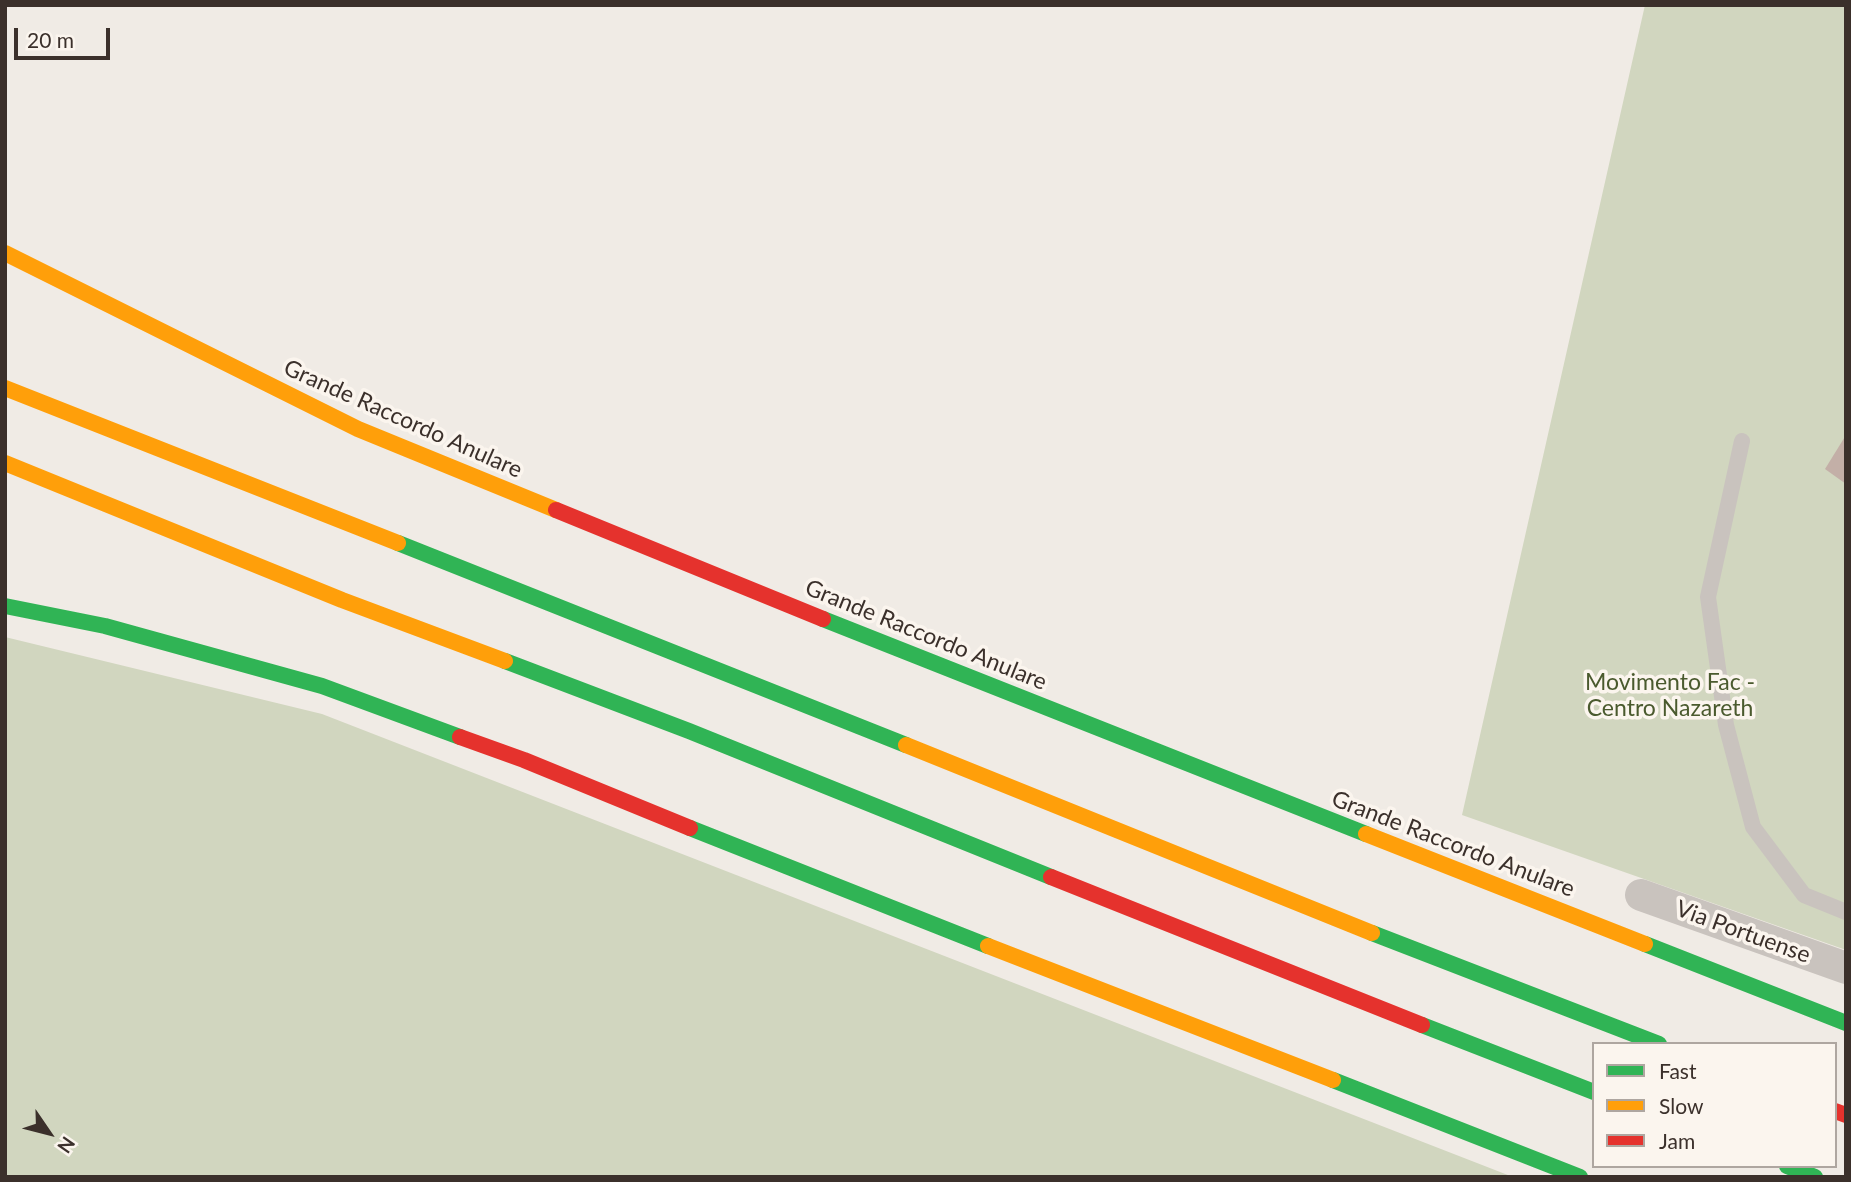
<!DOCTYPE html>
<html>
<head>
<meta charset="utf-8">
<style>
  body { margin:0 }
  #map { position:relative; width:1851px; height:1182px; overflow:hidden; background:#f0ebe5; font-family:Lato,sans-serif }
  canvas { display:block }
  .frame { position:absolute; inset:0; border:7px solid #3b302b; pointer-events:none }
  .legend { position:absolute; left:1592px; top:1042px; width:245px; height:126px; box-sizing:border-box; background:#fbf5ee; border:2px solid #aea6a0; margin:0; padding:9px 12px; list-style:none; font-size:21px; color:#3b302b }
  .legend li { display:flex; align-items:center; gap:14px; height:35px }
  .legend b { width:35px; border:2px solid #aea6a0 }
  .north { position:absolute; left:14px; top:1098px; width:70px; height:70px; -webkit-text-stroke:5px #fbf5ee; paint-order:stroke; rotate:125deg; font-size:19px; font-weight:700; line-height:28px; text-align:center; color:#3b302b }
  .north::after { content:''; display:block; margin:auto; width:24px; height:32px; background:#3b302b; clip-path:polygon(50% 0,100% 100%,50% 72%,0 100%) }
  .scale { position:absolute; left:14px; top:28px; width:96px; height:32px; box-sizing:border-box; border:4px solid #3b302b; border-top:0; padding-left:9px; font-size:21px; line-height:24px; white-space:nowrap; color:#3b302b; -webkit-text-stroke:5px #fbf5ee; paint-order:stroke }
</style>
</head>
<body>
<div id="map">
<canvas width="1851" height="1182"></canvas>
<div class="frame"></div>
<ul class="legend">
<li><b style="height:9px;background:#30b455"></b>Fast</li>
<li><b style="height:9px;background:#ff9f0a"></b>Slow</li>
<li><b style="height:9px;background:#e5322d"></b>Jam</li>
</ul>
<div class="north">N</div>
<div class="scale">20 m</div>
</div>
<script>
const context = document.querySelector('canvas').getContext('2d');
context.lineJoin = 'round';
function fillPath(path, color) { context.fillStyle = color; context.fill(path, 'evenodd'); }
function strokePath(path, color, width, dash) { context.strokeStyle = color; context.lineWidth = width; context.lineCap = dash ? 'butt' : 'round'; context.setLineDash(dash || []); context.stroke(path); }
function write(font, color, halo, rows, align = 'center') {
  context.font = font + ' Lato,sans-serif'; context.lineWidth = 7; context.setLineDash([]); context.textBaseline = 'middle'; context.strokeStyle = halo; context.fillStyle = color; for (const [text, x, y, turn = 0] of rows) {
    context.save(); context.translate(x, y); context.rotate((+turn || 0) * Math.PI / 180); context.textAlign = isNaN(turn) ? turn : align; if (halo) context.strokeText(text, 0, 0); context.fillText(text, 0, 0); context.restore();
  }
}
fillPath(new Path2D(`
  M1645 5H1846V950L1462 815Z
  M5 637 322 714 1513 1177H5Z`), '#d1d6bf');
fillPath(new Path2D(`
  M1846 435V484L1825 469Z`), '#c3afa7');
strokePath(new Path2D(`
  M1742 441 1708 597 1726 725 1753 827 1804 895 1846 912`), '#c9c3be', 16);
strokePath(new Path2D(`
  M1641 895 1846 968`), '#c9c3be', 32);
strokePath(new Path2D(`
  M398 543 906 745
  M5 606 105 626 322 686 460 737
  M823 619 1366 834
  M505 661 689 731 1051 877
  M690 828 988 946
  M1372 933 1659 1044
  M1645 944 1846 1023
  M1422 1025 1594 1092
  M1333 1080 1580 1177
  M1787 1166 1815 1177`), '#30b455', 16);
strokePath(new Path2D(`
  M5 253 358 429 556 510
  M5 388 398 543
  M5 463 342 600 505 661
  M906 745 1372 933
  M1366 834 1645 944
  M988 946 1333 1080`), '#ff9f0a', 16);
strokePath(new Path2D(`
  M556 510 823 619
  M460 737 524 760 690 828
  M1051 877 1422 1025
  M1835 1111 1846 1115`), '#e5322d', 16);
write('23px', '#3b302b', '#fbf5ee', [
  ["Grande Raccordo Anulare",403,419,24],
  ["Grande Raccordo Anulare",926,635,22],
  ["Grande Raccordo Anulare",1453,844,21],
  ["Via Portuense",1743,932,20]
]);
write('23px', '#4a5a2e', '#fbf5ee', [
  ["Movimento Fac -",1670,683],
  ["Centro Nazareth",1670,709]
]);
</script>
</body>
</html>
